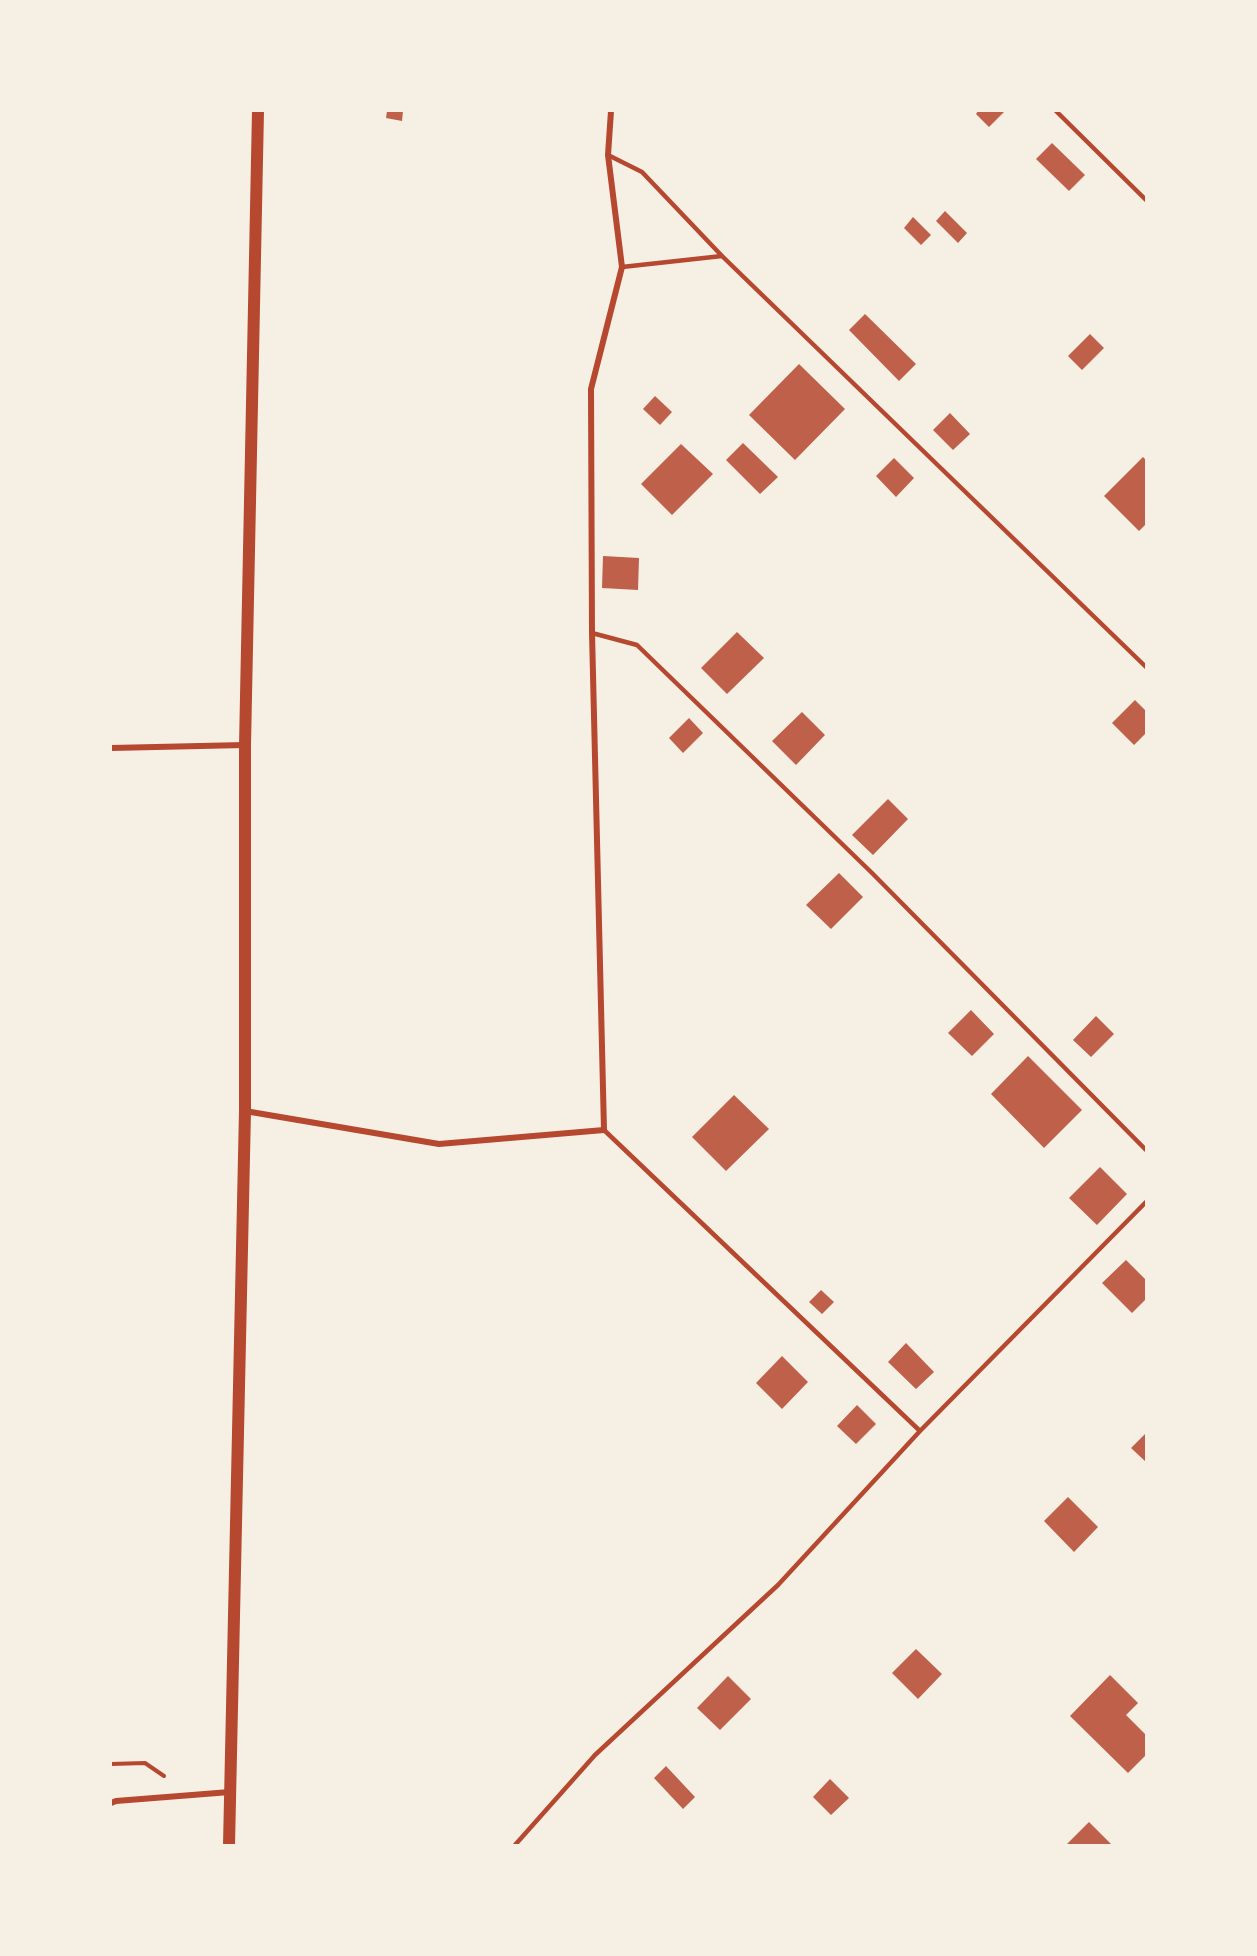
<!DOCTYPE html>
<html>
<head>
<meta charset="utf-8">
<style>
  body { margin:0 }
  #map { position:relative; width:1257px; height:1956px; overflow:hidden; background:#f6efe4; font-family:"Noto Serif",serif }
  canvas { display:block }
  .frame { position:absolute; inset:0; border:112px solid #f6efe4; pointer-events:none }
</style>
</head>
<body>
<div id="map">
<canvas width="1257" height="1956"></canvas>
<div class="frame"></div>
</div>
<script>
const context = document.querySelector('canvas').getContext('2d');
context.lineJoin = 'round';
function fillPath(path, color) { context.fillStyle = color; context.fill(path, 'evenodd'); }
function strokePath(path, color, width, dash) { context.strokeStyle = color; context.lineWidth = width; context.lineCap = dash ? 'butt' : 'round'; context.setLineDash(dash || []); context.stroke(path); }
fillPath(new Path2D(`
  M387 111H403L402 121 386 118Z
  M978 111H1005L989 127 976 114Z
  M1052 143 1085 175 1069 191 1036 159Z
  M945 211 967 233 958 243 936 221Z
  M913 217 931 235 921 245 904 228Z
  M865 314 916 364 899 381 849 330Z
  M1090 334 1104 348 1082 370 1068 356Z
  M799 364 845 409 795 460 749 415Z
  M655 396 672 412 660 425 643 409Z
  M950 413 970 434 953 450 933 430Z
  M743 443 778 477 760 494 726 460Z
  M681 444 713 474 672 515 641 484Z
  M1143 457 1146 460V524L1139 531 1104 496Z
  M894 458 914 478 896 497 876 476Z
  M603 556 639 558 638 590 602 588Z
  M737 632 764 658 727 694 701 668Z
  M1135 700 1146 711V733L1134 745 1112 723Z
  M802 712 825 735 796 765 772 741Z
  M689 718 703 733 683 753 669 738Z
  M888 799 908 819 873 855 852 835Z
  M839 873 863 897 831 929 806 905Z
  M971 1010 994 1034 972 1056 948 1033Z
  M1096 1016 1114 1034 1091 1057 1073 1040Z
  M1028 1056 1082 1110 1044 1148 991 1094Z
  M734 1095 769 1129 726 1171 692 1137Z
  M1100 1167 1127 1194 1097 1225 1069 1198Z
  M1126 1260 1146 1280V1299L1132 1313 1102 1283Z
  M821 1290 834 1302 822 1314 809 1302Z
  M906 1343 934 1372 916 1389 888 1362Z
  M782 1356 808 1382 782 1409 756 1383Z
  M857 1405 876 1424 856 1444 837 1426Z
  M1146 1433V1462L1131 1448Z
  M1068 1497 1098 1527 1074 1552 1044 1521Z
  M916 1649 942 1674 918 1699 892 1673Z
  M1110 1675 1138 1703 1126 1715 1146 1735V1755L1128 1773 1070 1716Z
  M728 1676 751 1699 720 1730 697 1708Z
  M666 1766 695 1797 683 1809 654 1778Z
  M830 1779 849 1798 831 1815 813 1797Z
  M1089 1822 1112 1845H1066Z`), '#bf614a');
strokePath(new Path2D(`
  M111 1764 145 1763 164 1776`), '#b5482f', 4);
strokePath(new Path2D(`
  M1056 111 1146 200
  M608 155 642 172 722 256 1146 667
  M622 267 722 256
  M592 633 637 645 872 873 1146 1150
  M604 1130 920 1431
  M515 1845 595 1755 778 1585 920 1431 1146 1202`), '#b5482f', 4.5);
strokePath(new Path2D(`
  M111 748 245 745
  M245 1111 439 1144 604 1130 592 633 591 389 622 267 608 155 611 111
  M111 1803 116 1801 230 1792`), '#b5482f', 6);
strokePath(new Path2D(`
  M229 1845 245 1111V745L258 111`), '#b5482f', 12);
</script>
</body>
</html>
